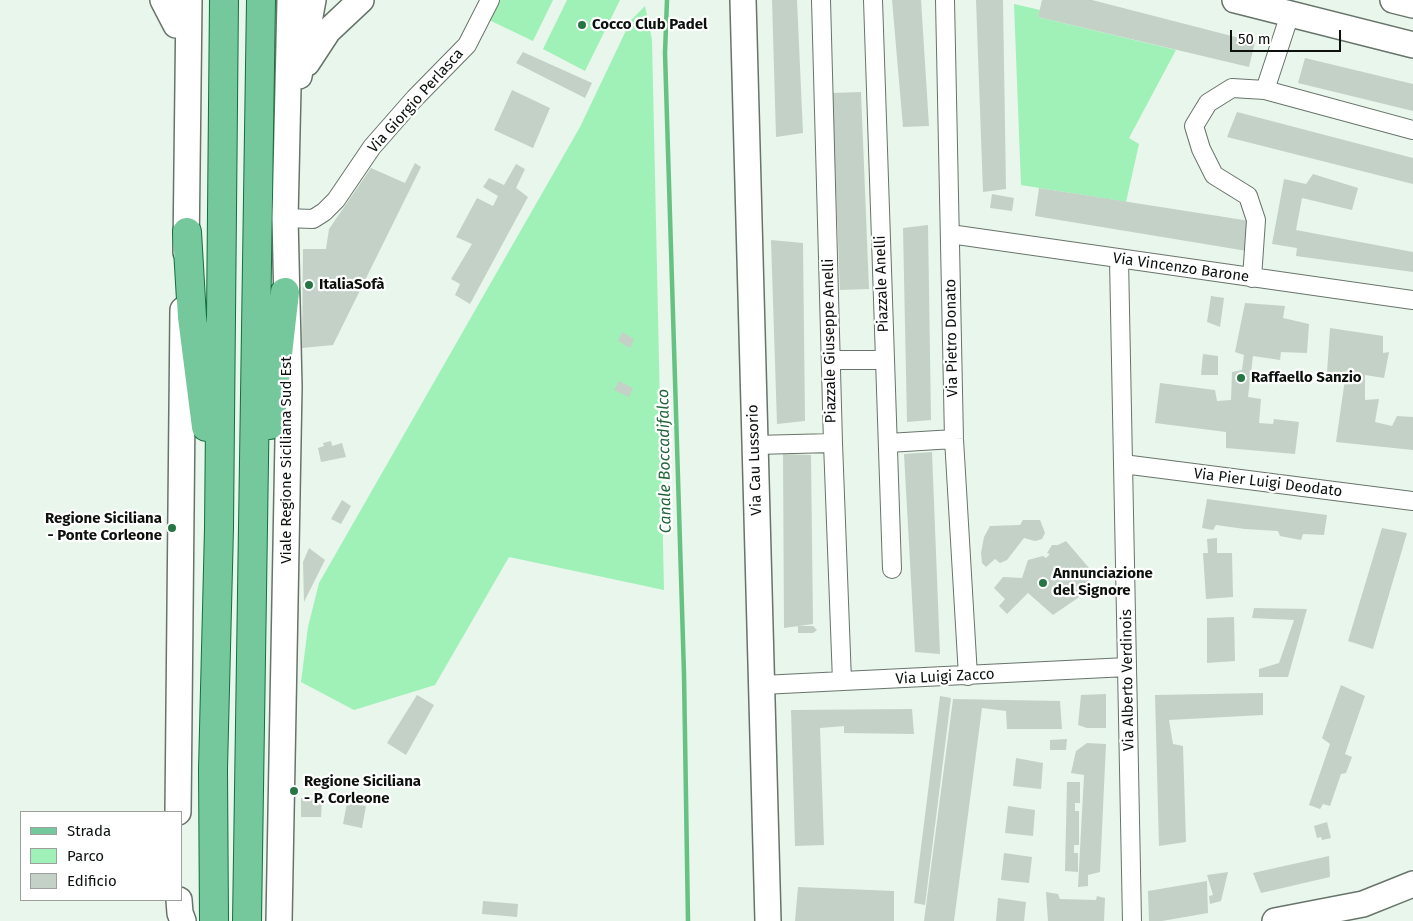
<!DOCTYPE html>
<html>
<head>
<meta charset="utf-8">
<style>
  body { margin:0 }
  #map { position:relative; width:1413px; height:921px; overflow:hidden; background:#e8f6eb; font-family:"Fira Sans",sans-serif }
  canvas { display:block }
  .legend { position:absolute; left:20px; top:811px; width:162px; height:90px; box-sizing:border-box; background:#fff; border:1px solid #9ea09f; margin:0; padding:6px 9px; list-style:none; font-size:15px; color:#0c110e }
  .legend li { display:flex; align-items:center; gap:10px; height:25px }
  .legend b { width:25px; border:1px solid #9ea09f }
  .scale { position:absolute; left:1230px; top:30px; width:111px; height:22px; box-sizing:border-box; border:2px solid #0c110e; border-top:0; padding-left:6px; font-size:15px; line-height:18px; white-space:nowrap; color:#0c110e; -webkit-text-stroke:4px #fff; paint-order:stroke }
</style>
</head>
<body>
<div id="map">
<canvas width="1413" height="921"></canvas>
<ul class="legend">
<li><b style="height:6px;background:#74c89b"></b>Strada</li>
<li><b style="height:14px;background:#9ff1b7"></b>Parco</li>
<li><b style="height:14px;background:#c4d1c7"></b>Edificio</li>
</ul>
<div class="scale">50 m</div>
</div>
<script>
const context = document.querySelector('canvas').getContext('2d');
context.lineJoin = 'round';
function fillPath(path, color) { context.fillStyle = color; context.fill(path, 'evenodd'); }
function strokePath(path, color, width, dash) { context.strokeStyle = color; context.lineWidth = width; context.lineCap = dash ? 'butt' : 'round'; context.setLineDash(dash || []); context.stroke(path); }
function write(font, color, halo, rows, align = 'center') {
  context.font = font + ' "Fira Sans",sans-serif'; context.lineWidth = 4.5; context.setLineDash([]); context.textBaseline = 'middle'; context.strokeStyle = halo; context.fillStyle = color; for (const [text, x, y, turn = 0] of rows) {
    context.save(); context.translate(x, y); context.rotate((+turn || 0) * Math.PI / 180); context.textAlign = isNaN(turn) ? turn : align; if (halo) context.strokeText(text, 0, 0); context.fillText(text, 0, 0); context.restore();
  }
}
fillPath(new Path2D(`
  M499 0H553L533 41 489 20Z
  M567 0H620L585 71 543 49Z
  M1014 4 1040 10 1038 17 1176 50 1129 138 1139 144 1126 202 1021 185Z
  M645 6 652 40 664 590 509 557 435 685 354 710 301 682 308 627 319 583 580 127 631 20Z`), '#9ff1b7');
strokePath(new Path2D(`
  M667 0 665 53 684 674 688 921`), '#65c283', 4.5);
fillPath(new Path2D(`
  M772 0H797L803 133 776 137Z
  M892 0H921L929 126 903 127Z
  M976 0H1003L1006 189 983 192Z
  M1042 0H1092L1255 42 1249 67 1038 17Z
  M523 52 592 83 585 98 516 63Z
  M1305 58 1413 84V111L1298 83Z
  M512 90 550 108 533 148 494 130Z
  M861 92 869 289 840 290 832 93Z
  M1237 112 1413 158V184L1227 137Z
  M415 163 421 167 333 345 302 348 303 249H326L329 229 371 168 405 183Z
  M516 164 525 169 516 188 528 197 470 304 455 295 460 284 451 279 472 244 456 237 477 198 493 206 498 196 483 187 489 178 504 185Z
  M1313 174 1358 188 1352 210 1302 198 1296 230 1413 252V272L1296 256 1297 248 1272 244 1284 179 1306 184Z
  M1039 188 1250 221 1247 251 1035 216Z
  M992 194 1014 198 1012 211 990 208Z
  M928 225 931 420 907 422 903 228Z
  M771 240 803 243 805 421 777 424Z
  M1211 296 1224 298 1220 327 1207 322Z
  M1245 303 1285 306 1283 318 1309 324 1307 353 1281 352 1280 360 1253 356 1248 397 1261 399 1259 423 1273 424 1274 419 1299 422 1295 454 1226 448V432L1155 423 1160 383 1215 390 1217 401 1231 400 1232 372 1242 370 1244 355 1235 352Z
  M1330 328 1383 336V353L1389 352 1384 378 1365 375V400L1379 399 1375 422 1392 426 1397 416 1413 417V450L1336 442 1345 379 1327 373Z
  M622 332 634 339 630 348 618 341Z
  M1203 354 1218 356V375H1201Z
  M619 381 633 388 629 397 614 390Z
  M331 441 332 446 342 443 346 457 321 462 318 448 324 446 323 443Z
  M932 452 940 654 915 652 904 454Z
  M783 454 811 455 813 624 784 628Z
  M1207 499 1327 515 1324 535 1303 534 1301 540 1280 536 1278 531 1245 529 1216 525 1213 530 1202 528Z
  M342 500 351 506 341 524 331 519Z
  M1023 520H1040L1045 533 1042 539 1035 541 1024 538 1007 560 1000 563 995 559 986 567 982 563 981 553 984 537 990 526 1020 525Z
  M1382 528 1407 533 1373 649 1348 641Z
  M1217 538V553H1232L1233 597 1206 599 1203 553H1208L1207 539Z
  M1066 541 1090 569 1088 591 1053 615 1028 593 1007 614 999 606 1005 599 994 588 1003 577 1022 578 1028 560 1043 556 1046 558 1050 554 1047 553 1052 545H1058Z
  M309 548 325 560 304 602 303 562Z
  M1254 608 1307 609 1288 677H1259V669L1279 663 1294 620 1252 618Z
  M1234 617 1235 661 1207 663V618Z
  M798 626H813L817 630 813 633H798Z
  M1341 685 1365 696 1345 754 1352 757 1346 773 1341 774 1330 806 1323 804 1320 809 1309 805 1330 744 1322 738Z
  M1263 693V715L1169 720 1173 744 1183 746 1186 842 1159 846 1155 695Z
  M1106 694V728H1087L1078 725 1081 695Z
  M417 695 434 705 406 755 387 743Z
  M940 696 951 698 925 905 914 903Z
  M953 699 1060 701 1062 729H1007L1006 711 982 708 954 921H924Z
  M912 709 914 734 844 733V726L820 728 824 845 795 846 791 710Z
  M1067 739 1066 750H1050V740Z
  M1087 743 1106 744 1100 872 1088 875V886L1078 887 1084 775 1071 773 1076 751Z
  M1016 758 1043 763 1041 789 1013 786Z
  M1067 782H1080V803H1075V811H1079V845H1074V853H1078V872L1065 871Z
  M301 798H322L321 817H301Z
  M347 803 366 806 362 828 343 824Z
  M1008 806 1035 810 1033 836 1005 833Z
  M1327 822 1331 838 1322 840 1321 837 1317 838 1314 826Z
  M1004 853 1032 857 1029 883 1001 880Z
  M1329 856 1330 877 1261 893 1253 873Z
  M1228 872 1221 901 1210 904 1209 896 1213 895 1207 875Z
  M1207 881 1208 913 1162 921H1149L1148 891Z
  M798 887 894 891V921H795Z
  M1046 892 1058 894 1060 899 1096 900 1097 896 1105 898 1104 921H1048Z
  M998 898 1026 902 1024 921H996Z
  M483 901 518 904 517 917 482 914Z`), '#c4d1c7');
const street = new Path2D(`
  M821 0 833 443 842 681
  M873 0 892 569
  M945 0 954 439 968 676
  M1265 90 1413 130
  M285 218 313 219 324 212 336 200 372 147 415 98 467 45 490 0
  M950 234 1413 300
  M1119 259 1132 921
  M1252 278 1256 220 1248 196 1214 175 1201 149 1194 126 1208 103 1232 88 1265 90 1290 14
  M831 360H884
  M888 443 954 439
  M755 445 833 443
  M1123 464 1413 501
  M762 685 1127 667`);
const secondary = new Path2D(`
  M163 0 176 25
  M743 0 768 921
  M1235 0 1413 45
  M1393 0 1413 5
  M307 63 328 31 361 0
  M299 76 313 0
  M186 252 189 0
  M178 812 183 310
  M179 900 180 913 183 921
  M279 921 289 387 285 218 290 0
  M1275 921 1363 904 1413 884`);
const primary = new Path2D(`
  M187 232 192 317 206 427
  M270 425 285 292
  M214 921 213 769 219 528 224 0
  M247 921 261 0`);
strokePath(street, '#68746b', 20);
strokePath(secondary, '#68746b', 28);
strokePath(primary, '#13703e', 30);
strokePath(street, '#fff', 18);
strokePath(secondary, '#fff', 25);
strokePath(primary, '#74c89b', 28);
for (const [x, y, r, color] of [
  [582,25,5,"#277545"],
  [309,285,5,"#277545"],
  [1241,378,5,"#277545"],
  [172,528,5,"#277545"],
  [1043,583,5,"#277545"],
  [294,791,5,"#277545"]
]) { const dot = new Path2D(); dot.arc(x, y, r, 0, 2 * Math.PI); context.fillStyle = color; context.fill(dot); strokePath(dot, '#fff', 2); }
write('bold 15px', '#0c110e', '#fff', [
  ["Cocco Club Padel",592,25],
  ["ItaliaSofà",319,285],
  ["Raffaello Sanzio",1251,378],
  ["Regione Siciliana",162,519,"right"],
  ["- Ponte Corleone",162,536,"right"],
  ["Annunciazione",1053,574],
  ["del Signore",1053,591],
  ["Regione Siciliana",304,782],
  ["- P. Corleone",304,799]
], 'left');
write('15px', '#0c110e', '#fff', [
  ["Via Giorgio Perlasca",416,101,-48],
  ["Via Vincenzo Barone",1181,268,8],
  ["Piazzale Anelli",882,284,-92],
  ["Via Pietro Donato",952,338,-91],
  ["Piazzale Giuseppe Anelli",830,341,-91],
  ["Viale Regione Siciliana Sud Est",287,460,-90],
  ["Via Cau Lussorio",755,460,-92],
  ["Via Pier Luigi Deodato",1268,483,7],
  ["Via Luigi Zacco",945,677,-3],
  ["Via Alberto Verdinois",1128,680,-91]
]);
write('italic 16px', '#23653b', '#fff', [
  ["Canale Boccadifalco",665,461,-91]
]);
</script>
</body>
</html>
